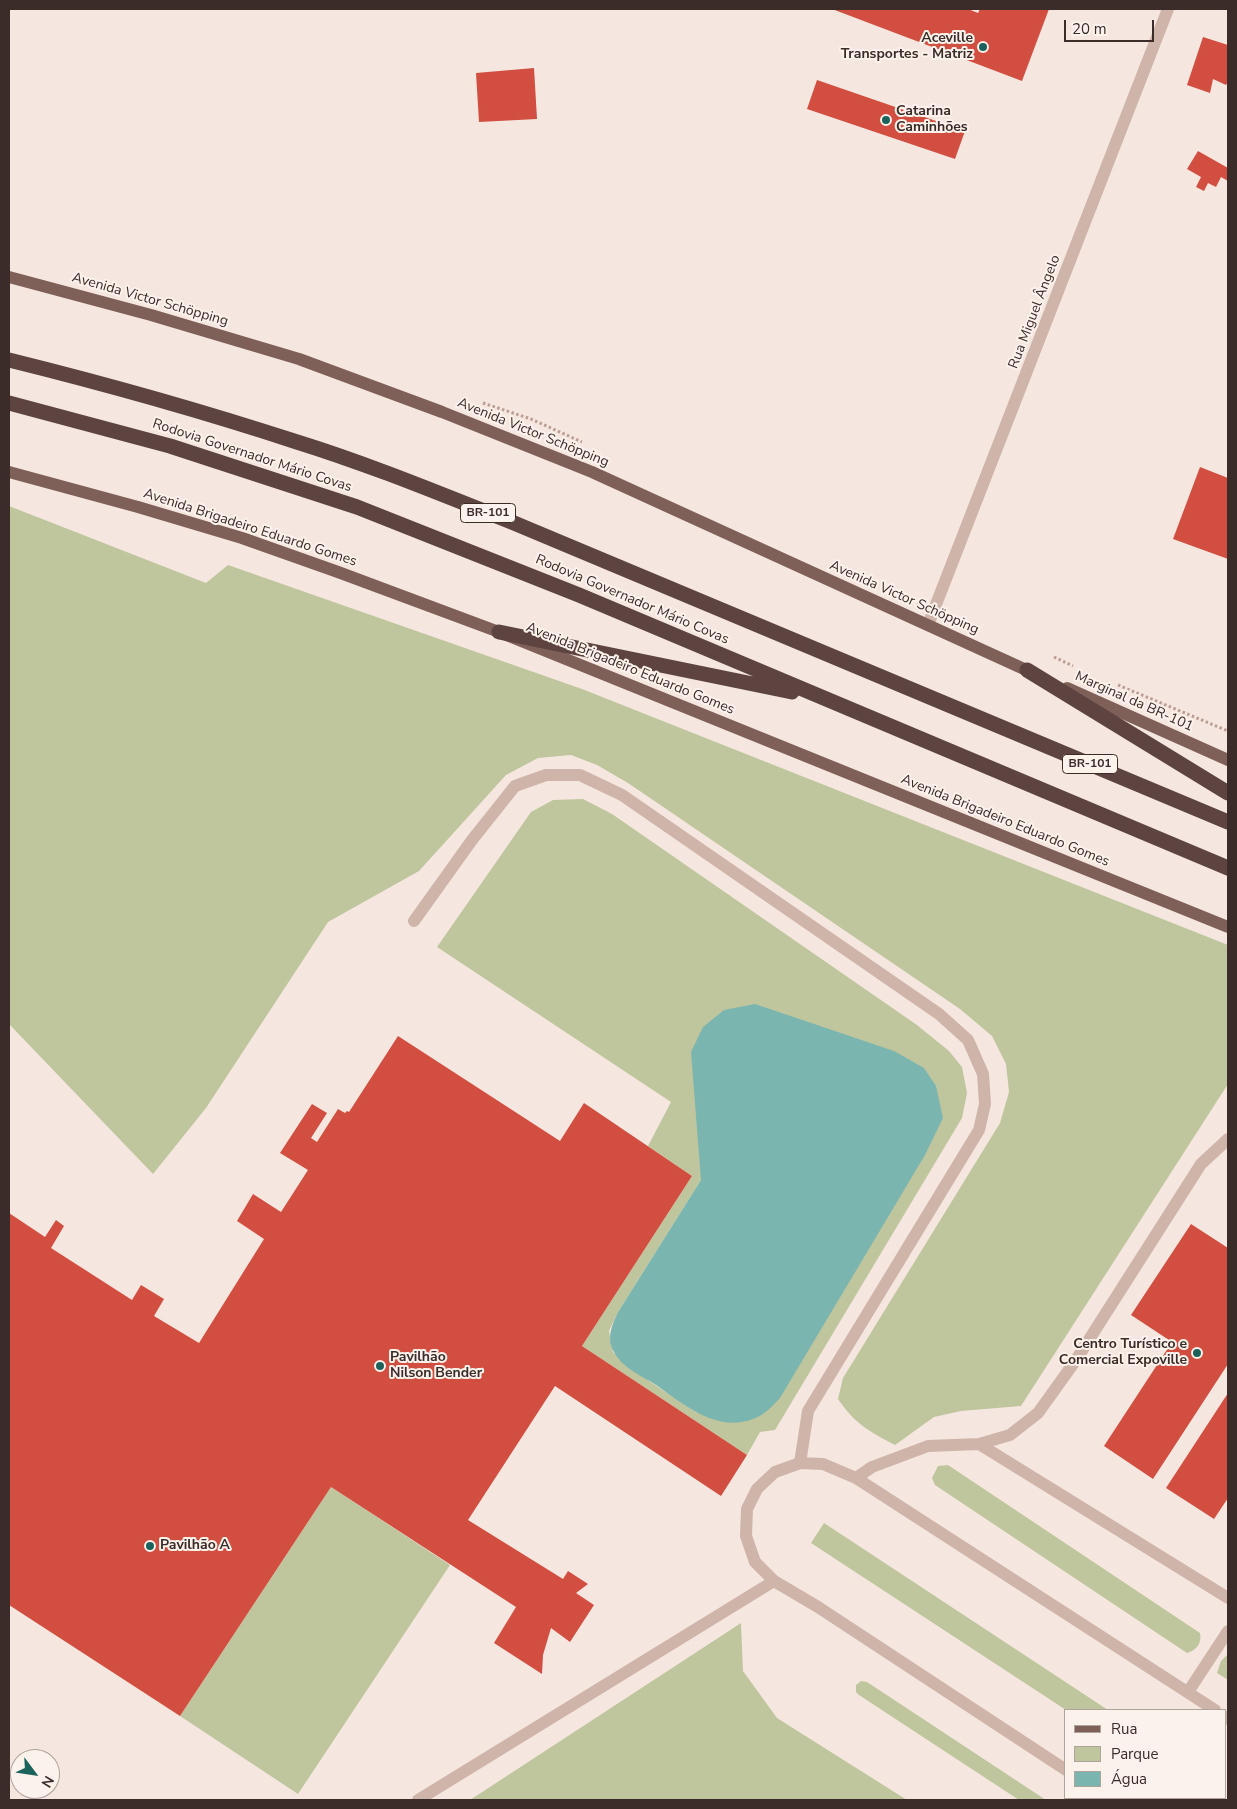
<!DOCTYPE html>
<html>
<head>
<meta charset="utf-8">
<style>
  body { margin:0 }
  #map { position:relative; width:1237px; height:1809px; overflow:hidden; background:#f5e7df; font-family:"Nunito Sans",sans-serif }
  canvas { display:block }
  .frame { position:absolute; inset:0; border:10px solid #3c2c29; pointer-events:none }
  .legend { position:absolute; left:1064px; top:1709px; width:162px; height:90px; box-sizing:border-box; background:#fcf2ec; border:1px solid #afa39e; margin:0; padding:6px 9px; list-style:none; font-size:15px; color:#3c2c29 }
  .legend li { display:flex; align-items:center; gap:10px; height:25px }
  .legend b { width:25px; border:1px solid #afa39e }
  .north { position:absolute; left:10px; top:1749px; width:50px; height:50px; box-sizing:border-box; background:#fcf2ec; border:1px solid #afa39e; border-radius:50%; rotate:121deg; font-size:14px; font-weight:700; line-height:20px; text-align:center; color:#3c2c29 }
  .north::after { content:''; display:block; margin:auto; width:18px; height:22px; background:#1a625b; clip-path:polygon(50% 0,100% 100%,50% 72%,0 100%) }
  .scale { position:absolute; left:1064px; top:20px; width:90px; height:22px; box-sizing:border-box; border:2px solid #3c2c29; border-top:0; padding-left:6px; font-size:15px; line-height:18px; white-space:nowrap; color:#3c2c29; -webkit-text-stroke:4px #fcf2ec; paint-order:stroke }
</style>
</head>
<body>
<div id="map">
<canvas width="1237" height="1809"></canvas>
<div class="frame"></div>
<ul class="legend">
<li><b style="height:6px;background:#7f6059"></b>Rua</li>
<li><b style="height:14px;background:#bfc69d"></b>Parque</li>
<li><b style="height:14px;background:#7bb5af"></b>Água</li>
</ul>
<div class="north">N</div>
<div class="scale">20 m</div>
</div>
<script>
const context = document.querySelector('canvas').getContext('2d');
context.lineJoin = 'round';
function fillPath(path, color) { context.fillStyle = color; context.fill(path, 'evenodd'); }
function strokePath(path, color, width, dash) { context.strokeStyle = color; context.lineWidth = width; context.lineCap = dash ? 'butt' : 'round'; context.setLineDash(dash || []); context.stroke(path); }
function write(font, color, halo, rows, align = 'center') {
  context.font = font + ' "Nunito Sans",sans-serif'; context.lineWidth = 4; context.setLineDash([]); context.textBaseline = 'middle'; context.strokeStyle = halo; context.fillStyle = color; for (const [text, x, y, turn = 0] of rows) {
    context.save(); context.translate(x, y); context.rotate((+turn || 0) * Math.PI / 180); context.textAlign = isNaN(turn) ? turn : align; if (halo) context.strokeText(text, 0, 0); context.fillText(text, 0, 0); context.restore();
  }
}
fillPath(new Path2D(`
  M9 506 206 583 228 565 582 689 1228 945V1084L1021 1406 961 1411 934 1417 895 1445C870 1432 854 1423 838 1399L843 1378 1000 1123 1009 1092 1006 1064 992 1036 960 1009 628 783 597 765 571 755 538 758 506 775 419 871 328 922 206 1108 153 1174 9 1024Z
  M583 799 612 814 917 1025 949 1051 962 1067 967 1093 962 1118 775 1430 760 1432 747 1455 582 1346 692 1176 648 1146 671 1102 437 947 531 812 553 800ZM701 1180 697 1413 625 1365 613 1352 609 1331 618 1312Z
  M948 1465 1200 1633C1202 1643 1197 1650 1187 1653L935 1485 932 1478 938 1466Z
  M331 1487 450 1565 298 1794 180 1716Z
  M824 1523 1108 1710H1066L811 1543Z
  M741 1623 743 1671 777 1718 907 1800H470Z
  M1228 1654V1680L1217 1673 1221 1661Z
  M861 1681 867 1682 1046 1800H1019L859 1695 856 1692V1685Z`), '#bfc69d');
fillPath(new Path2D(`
  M755 1004 894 1051 924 1068 936 1086 943 1118 925 1155 780 1398C775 1403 769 1410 763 1414 723 1438 687 1407 656 1385 642 1376 621 1367 614 1352 606 1338 612 1325 618 1312L701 1180 691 1052 703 1027 724 1010Z`), '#7bb5af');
fillPath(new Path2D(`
  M832 9H968L978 13 980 9H1049L1022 81Z
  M1203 37 1228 45V82L1226 85 1213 79 1210 93 1187 85Z
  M534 68 537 119 479 122 476 73Z
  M817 80 965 131 955 159 807 109Z
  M1198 151 1228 168V181L1221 177 1216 187 1208 183 1204 191 1196 187 1201 177 1187 169Z
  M1200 467 1228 478V559L1173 539Z
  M398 1036 560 1141 584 1103 692 1176 582 1346 747 1455 721 1496 555 1386 468 1520 563 1579 568 1571 588 1584 576 1593 594 1605 570 1642 551 1628 543 1655 542 1674 494 1643 516 1607 331 1487 180 1716 9 1605V1213L45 1237 56 1220 64 1226 51 1248 132 1300 141 1285 164 1299 154 1316 199 1343 264 1239 237 1221 253 1194 281 1212 308 1170 280 1153 312 1104 327 1113 311 1138 317 1142 338 1109 345 1113 347 1111 349 1112Z
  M1191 1224 1228 1248V1364L1153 1479 1104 1446 1172 1342 1131 1315Z
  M1228 1393V1498L1214 1519 1166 1488Z`), '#d14e41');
strokePath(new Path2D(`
  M483 403 531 419 582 442
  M1054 657 1073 666
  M1118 685 1228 731`), '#bb9e93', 3, [2.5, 2.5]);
strokePath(new Path2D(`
  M414 921 472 840 515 786 546 775H580L622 795 939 1014 968 1040 983 1074 985 1104 979 1130 808 1411 800 1463
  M979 1444 1010 1435 1038 1413 1076 1360 1201 1164 1228 1139
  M856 1478 872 1467 928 1446 979 1444 1228 1598
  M1188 1692 1228 1631
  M1226 1717 1228 1719
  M1066 1770 818 1607 774 1581 755 1562 746 1536 747 1509 757 1489 775 1472 800 1463 823 1464 856 1478 1215 1710
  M1108 1798 1112 1800
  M418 1800 774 1581`), '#cfb5a9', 12);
strokePath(new Path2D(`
  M928 625 1168 9`), '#cfb5a9', 12);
strokePath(new Path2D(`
  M9 277 151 315 299 359 442 412 592 472 1035 674
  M9 472 138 507 242 538 338 572 499 632 1228 927
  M1067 688 1228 760`), '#7f6059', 12);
strokePath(new Path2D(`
  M9 360C106 384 202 411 297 442 371 465 443 495 514 523L1228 822
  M9 403 170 446 357 507 579 595 1228 868
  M499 632 792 692
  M1027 670 1228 793`), '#5d4440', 15);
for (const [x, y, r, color] of [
  [983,47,5,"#1a625b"],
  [886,120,5,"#1a625b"],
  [1197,1353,5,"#1a625b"],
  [380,1366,5,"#1a625b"],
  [150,1546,5,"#1a625b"]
]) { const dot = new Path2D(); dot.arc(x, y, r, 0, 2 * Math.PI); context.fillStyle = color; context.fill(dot); strokePath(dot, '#fcf2ec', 2); }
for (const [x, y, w] of [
  [488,513,55],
  [1090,764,55]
]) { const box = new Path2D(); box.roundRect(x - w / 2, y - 9.5, w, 19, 4); context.fillStyle = '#fcf2ec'; context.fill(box); strokePath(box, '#3c2c29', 1); }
write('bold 12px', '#3c2c29', null, [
  ["BR-101",488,513],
  ["BR-101",1090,764]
]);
write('bold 14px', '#3c2c29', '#fcf2ec', [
  ["Aceville",973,39,"right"],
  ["Transportes - Matriz",973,55,"right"],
  ["Catarina",896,112],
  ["Caminhões",896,128],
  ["Centro Turístico e",1187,1345,"right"],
  ["Comercial Expoville",1187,1361,"right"],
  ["Pavilhão",390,1358],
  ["Nilson Bender",390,1374],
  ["Pavilhão A",160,1546]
], 'left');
write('14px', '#3c2c29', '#fcf2ec', [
  ["Avenida Victor Schöpping",150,300,16],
  ["Rua Miguel Ângelo",1035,312,-69],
  ["Avenida Victor Schöpping",533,433,22],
  ["Rodovia Governador Mário Covas",252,456,18],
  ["Avenida Brigadeiro Eduardo Gomes",250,528,18],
  ["Avenida Victor Schöpping",904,598,24],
  ["Rodovia Governador Mário Covas",632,600,23],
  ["Avenida Brigadeiro Eduardo Gomes",630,669,22],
  ["Marginal da BR-101",1134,702,24],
  ["Avenida Brigadeiro Eduardo Gomes",1005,821,22]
]);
</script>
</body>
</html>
